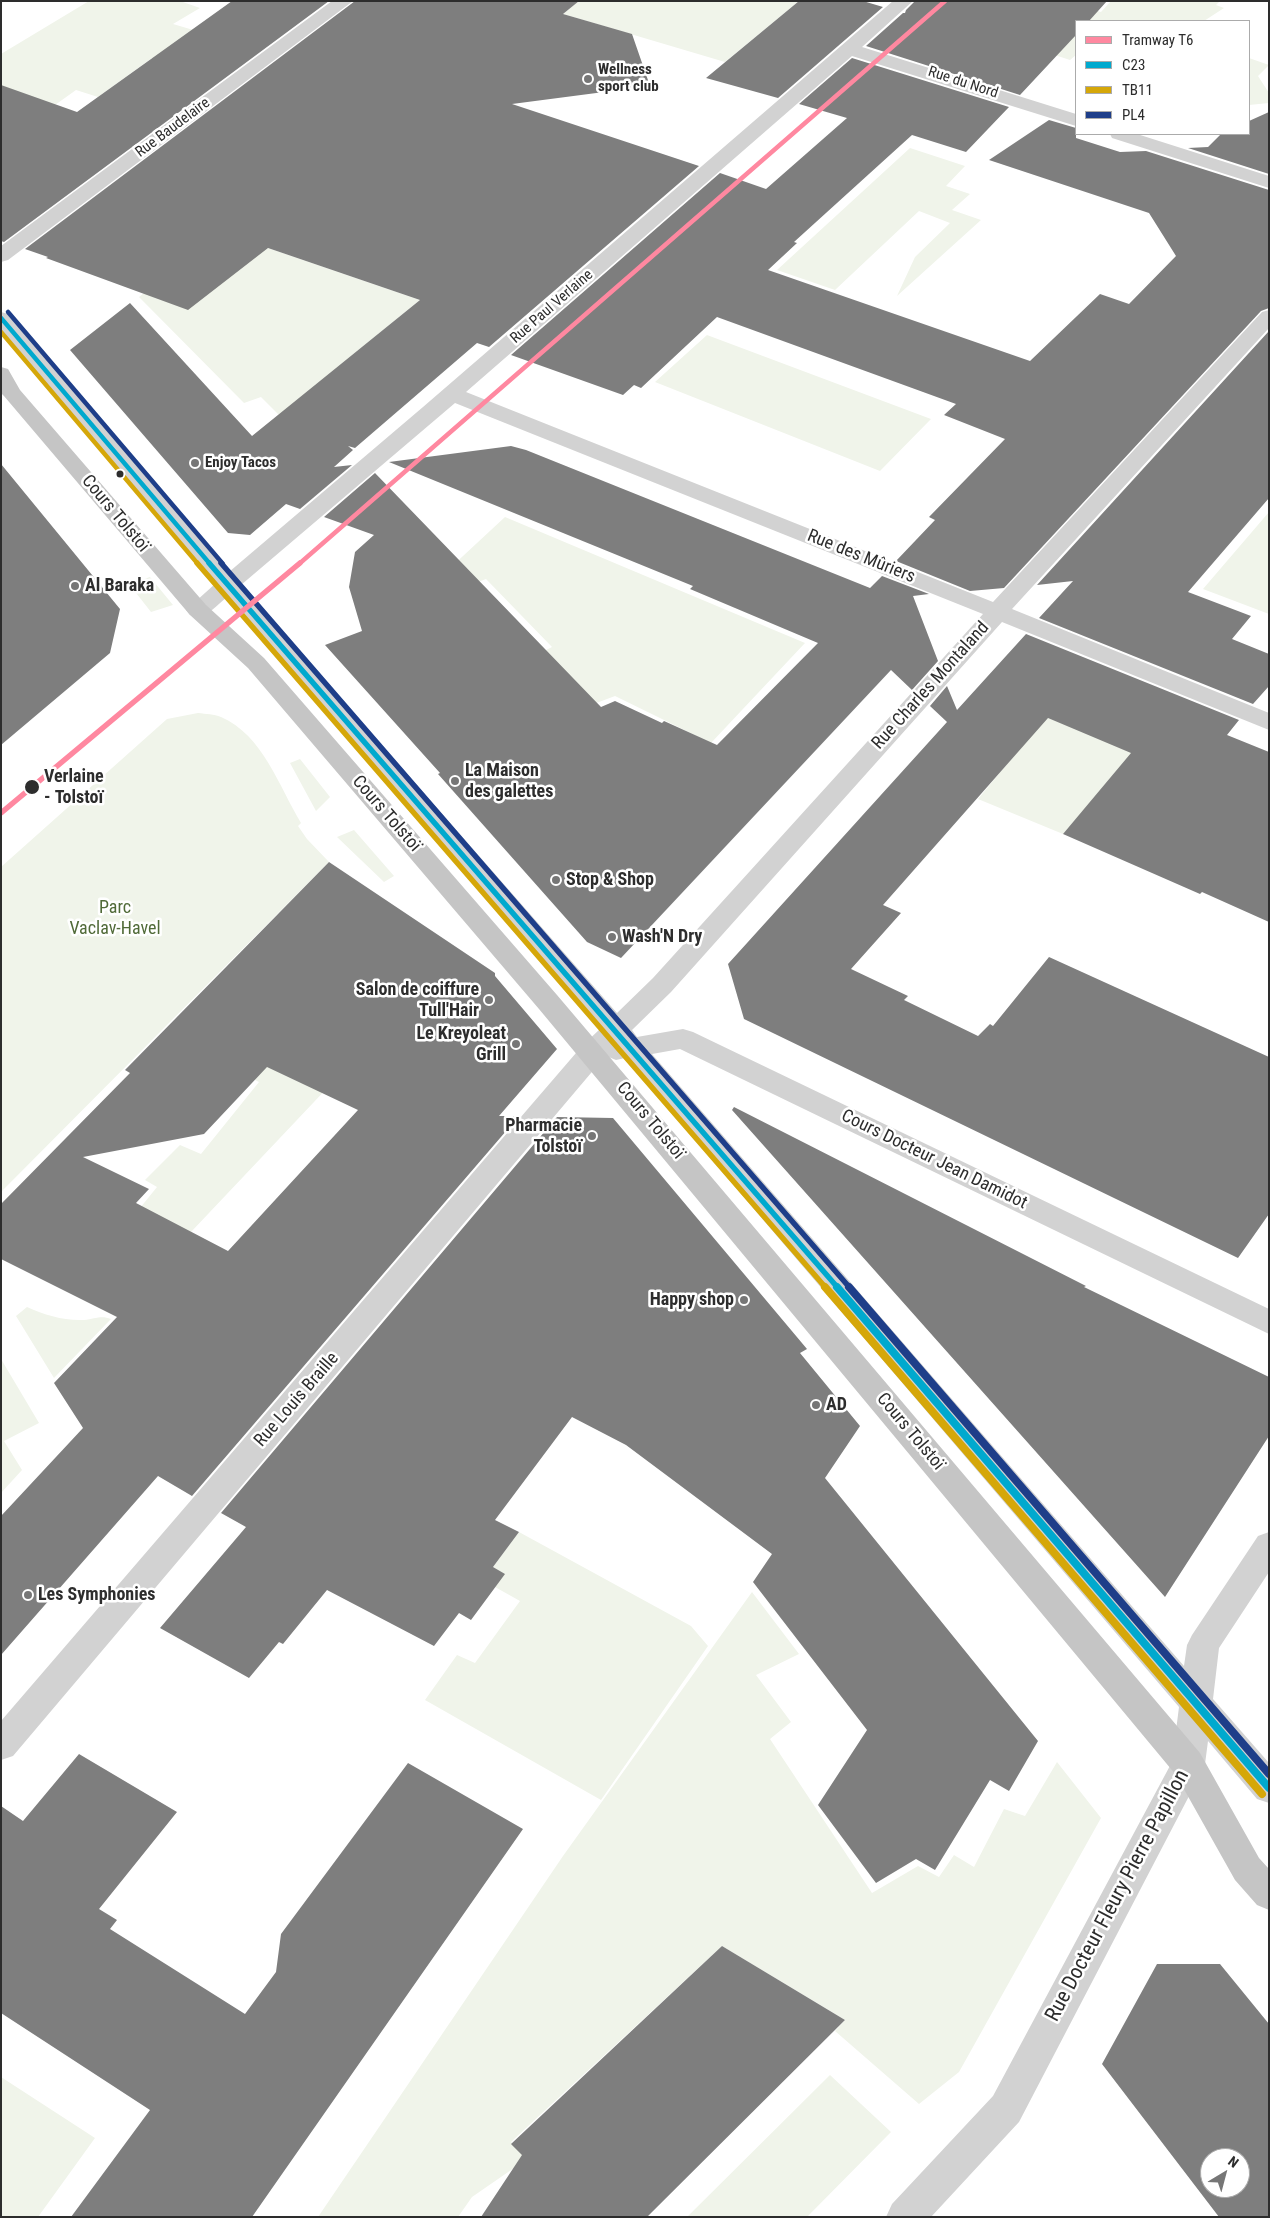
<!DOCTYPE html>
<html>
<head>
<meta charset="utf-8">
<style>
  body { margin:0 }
  #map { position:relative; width:1270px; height:2218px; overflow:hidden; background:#fff; font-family:"Roboto Condensed",sans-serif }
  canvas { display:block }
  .frame { position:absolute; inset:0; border:2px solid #2d2d2d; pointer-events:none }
  .legend { position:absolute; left:1075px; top:20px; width:175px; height:115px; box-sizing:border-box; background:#fff; border:1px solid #ababab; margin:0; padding:6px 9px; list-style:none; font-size:15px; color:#2d2d2d }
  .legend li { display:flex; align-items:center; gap:10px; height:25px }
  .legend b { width:25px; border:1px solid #ababab }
  .north { position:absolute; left:1200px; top:2148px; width:50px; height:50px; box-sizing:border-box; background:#fff; border:1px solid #ababab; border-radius:50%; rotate:37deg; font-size:14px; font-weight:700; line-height:20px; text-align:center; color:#2d2d2d }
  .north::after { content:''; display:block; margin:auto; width:18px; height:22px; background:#767676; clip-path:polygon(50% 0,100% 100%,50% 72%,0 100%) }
</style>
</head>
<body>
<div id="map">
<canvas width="1270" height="2218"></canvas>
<div class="frame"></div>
<ul class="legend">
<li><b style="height:6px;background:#ff88a0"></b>Tramway T6</li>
<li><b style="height:6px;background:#00a9ce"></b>C23</li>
<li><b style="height:6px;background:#d5a709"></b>TB11</li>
<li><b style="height:6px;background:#1e3e89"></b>PL4</li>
</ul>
<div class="north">N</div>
</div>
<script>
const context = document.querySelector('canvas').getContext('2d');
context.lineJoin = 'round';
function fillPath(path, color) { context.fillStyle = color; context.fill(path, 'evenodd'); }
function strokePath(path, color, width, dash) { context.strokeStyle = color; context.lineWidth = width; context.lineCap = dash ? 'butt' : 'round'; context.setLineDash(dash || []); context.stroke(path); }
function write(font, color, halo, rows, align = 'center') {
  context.font = font + ' "Roboto Condensed",sans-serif'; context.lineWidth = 5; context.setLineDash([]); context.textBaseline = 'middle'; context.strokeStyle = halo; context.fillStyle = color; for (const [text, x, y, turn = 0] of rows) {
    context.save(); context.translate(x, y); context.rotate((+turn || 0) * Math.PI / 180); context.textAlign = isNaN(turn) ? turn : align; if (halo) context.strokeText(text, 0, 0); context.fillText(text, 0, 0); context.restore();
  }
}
fillPath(new Path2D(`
  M89 1H180L200 8 173 24 200 32 161 60 152 58 98 97 76 90 55 105 1 99V54Z
  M579 1H799L725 62 563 14Z
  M1068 1 1101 12 1111 1H1220L1216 5 1224 8 1204 21H1076V55L1070 60 1027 46Z
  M1249 58 1269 65 1258 76 1269 93V103L1249 105Z
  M910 148 965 166 946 186 970 194 952 210 981 220 897 296 915 257 950 223 919 211 835 290 777 270Z
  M268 248 420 300 279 415 261 397 244 403 139 297 163 278Z
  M707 335 931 419 880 471 655 382Z
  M1269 512V614L1203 589Z
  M505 517 805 643 711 743 615 696 591 705 538 654 552 647 486 579 465 587 449 569Z
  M150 577 173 605 151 612 129 584Z
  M198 713C206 714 214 714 221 717 263 735 279 787 301 823L298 826 307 839 329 862 1 1192V867L167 719Z
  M1046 717 1134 752 1063 834 978 799Z
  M300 759 330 797 316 811 290 763Z
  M354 830 394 876 384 882 337 837Z
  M310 1019 366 1047 191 1232 140 1208 157 1187 145 1180 180 1145 201 1154 259 1082 253 1079Z
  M27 1307C45 1315 64 1321 84 1320 95 1319 101 1315 111 1319L54 1378 16 1316Z
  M1 1359 39 1423 4 1441 22 1470 1 1493Z
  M519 1532 691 1626 708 1646 601 1800 425 1700 457 1655 475 1663 520 1601 495 1587 504 1574 493 1567Z
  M752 1592 799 1654 756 1675 791 1722 770 1739 872 1893 918 1866 939 1877 954 1855 974 1867 1004 1809 1025 1816 1057 1762 1101 1818 959 2072 919 2104 835 2031 845 2020 722 1946 511 2142 527 2159 472 2197 458 2217H318L563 1856Z
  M830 2075 891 2132 807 2217H687Z
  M1 2077 95 2138 38 2217H1Z`), '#f0f4ea');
fillPath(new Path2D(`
  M232 1H329L4 242 1 241V85L77 112Z
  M355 1H579L563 14 632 34 650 86 512 104 699 166 489 347 477 343 355 448 348 446 353 450 334 467 352 465 300 509 286 504 250 535 228 533 70 350 130 303 252 436 420 300 268 248 188 310 46 258 48 257 25 249Z
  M799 1H863L883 7 778 98 706 78Z
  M915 1H1107L1089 21H1076V35L1020 95 866 46 903 13H905L906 10Z
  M852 58 1009 107 966 152 912 135 794 242 797 243 768 270 1030 361 1100 294 1129 304 1176 256 1149 213 989 160 1049 120 1076 128V138L1120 152 1146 151 1269 190V308L1261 311 1004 588 970 591 896 561 935 520 929 517 1005 439 944 415 956 404 717 317 641 388 634 385 623 395 511 355 720 173 766 189 847 118 799 104Z
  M1269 112V174L1188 148 1208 147 1221 134H1249V121Z
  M1269 331V498L1188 592 1251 616 1232 639 1269 654V686L1253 704 1039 618 1073 581 1037 585Z
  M511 446 526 450 870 588 882 576 929 594 913 596 938 661 912 690 891 670 621 958 587 942 438 774 440 773 325 645 362 631 349 587 355 552 374 535 324 517 375 473 601 707 615 701 662 723 664 721 717 745 818 643 690 589 693 586 389 462Z
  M1 464 120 609 110 653 1 745Z
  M1026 634 1239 720 1227 735 1269 752V922L1202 892 1200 894 1063 834 1131 753 1048 718 883 905 901 913 851 969 908 996 904 1000 978 1036 990 1024 993 1026 1049 957 1269 1057V1214L1238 1258 744 1019 728 964 947 722 930 706 947 686 957 710Z
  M329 862 495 973V976L557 1049 499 1116H519L192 1496 158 1476 1 1655V1516L83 1428 54 1383 117 1317 1 1259V1204L130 1073 125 1070ZM267 1067 358 1110 228 1251 136 1203 149 1189 83 1157 204 1134Z
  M734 1107 1086 1286 1084 1287 1269 1377V1436L1165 1597 732 1110Z
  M557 1117 613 1118 807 1349 800 1353 860 1426 825 1478 1038 1741 1009 1791 990 1780 935 1870 916 1859 876 1883 818 1805 867 1730 753 1582 772 1554 626 1445 572 1417 495 1520 519 1532 493 1567 505 1574 471 1620 459 1613 434 1646 327 1590 283 1644 279 1642 249 1678 160 1628 246 1527 221 1513Z
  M79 1754 177 1812 99 1909 117 1920 110 1929 245 2014 276 1972 281 1934 408 1763 523 1829 252 2217H71L150 2110 1 2013V1806L23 1821Z
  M722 1946 845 2020 647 2217H481L522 2155 511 2144Z
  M1157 1964H1220L1269 2024V2217H1219L1102 2064ZM1210 2158H1240V2188H1210Z`), '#7e7e7e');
fillPath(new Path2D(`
  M332 1H353L8 260 1 262V246Z
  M893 1H913L862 47 1076 114V126L852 56 466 392 993 602 1262 312 1269 310V328L1012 609 1269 713V730L1002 622 671 992 632 1030 637 1037 683 1029 693 1032 1269 1309V1334L680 1049 652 1054 1184 1666 1187 1645 1192 1635 1258 1536 1269 1532V1572L1219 1648 1213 1699 1269 1763V1803L1257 1799 1208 1741 1205 1764 1200 1775 1019 2122 931 2217H886L892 2204 993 2096 1172 1762 1179 1707 625 1058 616 1060 606 1056 602 1060 13 1756 1 1760V1721L582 1046 600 1029 227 597C215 607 206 619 190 615L186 610 215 584 1 331V312L8 314 134 462 229 572 423 407ZM455 403 983 614 653 978 617 1013 241 585Z
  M1110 134H1137L1269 176V188L1112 138Z`), '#d2d2d2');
fillPath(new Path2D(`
  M1 367 8 369 20 390 206 605 264 658 557 995 1200 1753 1259 1858 1269 1869V1910L1257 1905 1235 1880 1176 1775 539 1009 248 668 190 615 4 396 1 393Z`), '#c5c5c5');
strokePath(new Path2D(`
  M1 318 210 564`), '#00a9ce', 4.5);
strokePath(new Path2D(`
  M209 563 838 1288`), '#00a9ce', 5.5);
strokePath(new Path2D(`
  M837 1287 1269 1788`), '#00a9ce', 8);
strokePath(new Path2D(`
  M1 332 198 564`), '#d5a709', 4.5);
strokePath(new Path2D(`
  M197 563 826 1288`), '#d5a709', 5.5);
strokePath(new Path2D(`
  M825 1287 1262 1794`), '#d5a709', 8);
strokePath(new Path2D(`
  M8 312 223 564`), '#1e3e89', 4.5);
strokePath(new Path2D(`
  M221 563 850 1288`), '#1e3e89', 5.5);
strokePath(new Path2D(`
  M849 1287 1269 1774`), '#1e3e89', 8);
strokePath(new Path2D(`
  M299 564 945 1`), '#ff88a0', 4.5);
strokePath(new Path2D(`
  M1 813 300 563`), '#ff88a0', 5.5);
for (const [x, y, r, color] of [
  [588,79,5,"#767676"],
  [195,463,5,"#767676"],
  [120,474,4.5,"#2d2d2d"],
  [75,586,5,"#767676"],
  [455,781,5,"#767676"],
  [32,787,8,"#2d2d2d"],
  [556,880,5,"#767676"],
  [612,937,5,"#767676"],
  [489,1000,5,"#767676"],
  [516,1044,5,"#767676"],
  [592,1136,5,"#767676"],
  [744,1300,5,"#767676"],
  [816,1405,5,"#767676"],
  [28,1595,5,"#767676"]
]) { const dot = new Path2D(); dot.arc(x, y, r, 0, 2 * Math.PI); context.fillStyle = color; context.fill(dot); strokePath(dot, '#fff', 2); }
write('bold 15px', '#2d2d2d', '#fff', [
  ["Wellness",598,70],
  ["sport club",598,87],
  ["Enjoy Tacos",205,463]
], 'left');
write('15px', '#2d2d2d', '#fff', [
  ["Rue du Nord",963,83,18],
  ["Rue Baudelaire",173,128,-37],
  ["Rue Paul Verlaine",552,307,-41]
]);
write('18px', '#2d2d2d', '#fff', [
  ["Cours Tolstoï",115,514,50],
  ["Rue des Mûriers",861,557,22],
  ["Rue Charles Montaland",931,686,-48],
  ["Cours Tolstoï",386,814,49],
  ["Cours Tolstoï",650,1121,50],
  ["Cours Docteur Jean Damidot",934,1160,26],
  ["Rue Louis Braille",297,1400,-49],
  ["Cours Tolstoï",910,1432,50]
]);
write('bold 18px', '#2d2d2d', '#fff', [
  ["Al Baraka",85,586],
  ["La Maison",465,771],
  ["des galettes",465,792],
  ["Stop & Shop",566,880],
  ["Wash'N Dry",622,937],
  ["Salon de coiffure",479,990,"right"],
  ["Tull'Hair",479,1011,"right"],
  ["Le Kreyoleat",506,1034,"right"],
  ["Grill",506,1055,"right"],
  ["Pharmacie",582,1126,"right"],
  ["Tolstoï",582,1147,"right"],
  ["Happy shop",734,1300,"right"],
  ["AD",826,1405],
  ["Les Symphonies",38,1595]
], 'left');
write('bold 18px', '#2d2d2d', '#fff', [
  ["Verlaine",44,777],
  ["- Tolstoï",44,798]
], 'left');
write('18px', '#506a38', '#fff', [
  ["Parc",115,908],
  ["Vaclav-Havel",115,929]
]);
write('21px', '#2d2d2d', '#fff', [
  ["Rue Docteur Fleury Pierre Papillon",1118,1896,-62]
]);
</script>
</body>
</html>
